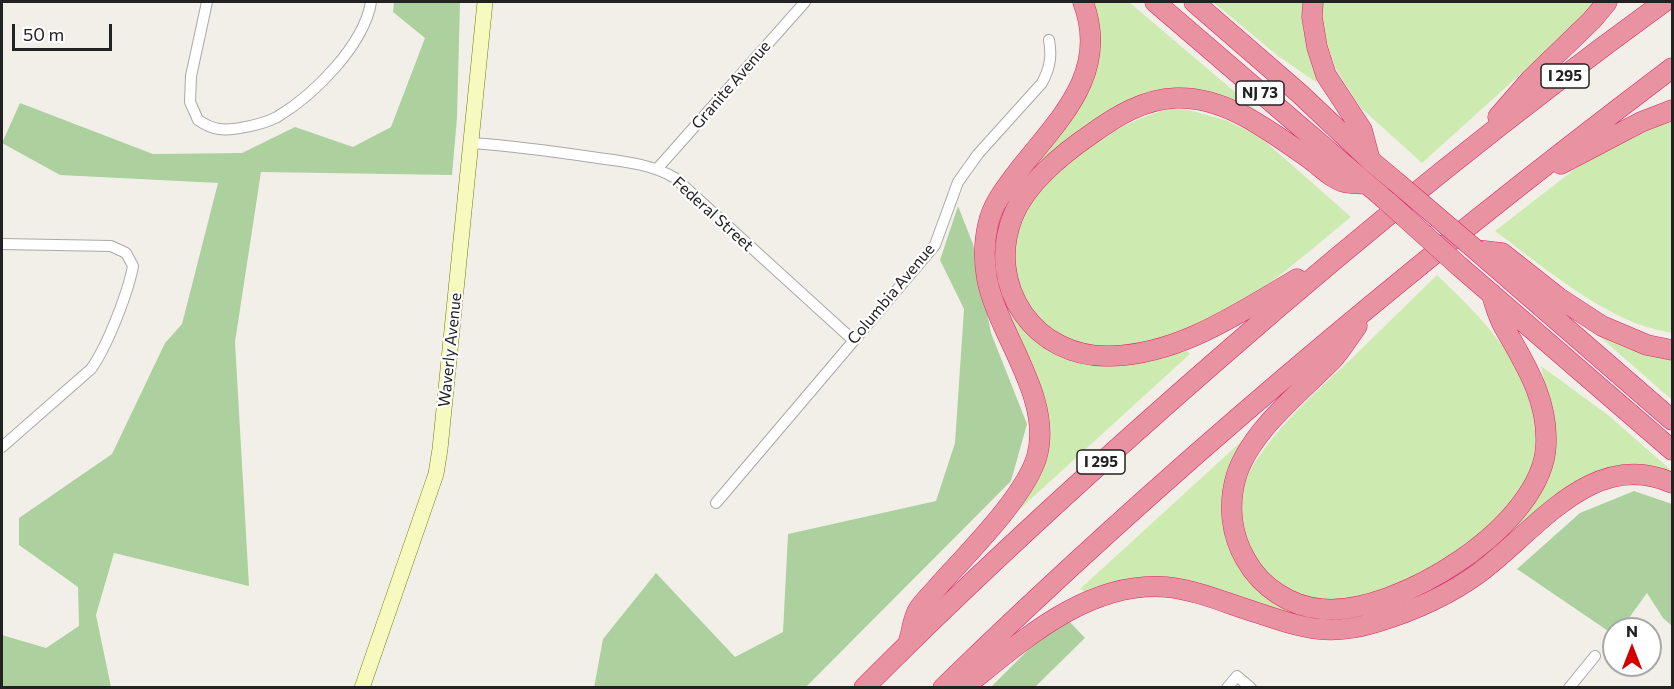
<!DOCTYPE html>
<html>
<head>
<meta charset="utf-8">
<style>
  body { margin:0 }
  #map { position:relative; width:1674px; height:689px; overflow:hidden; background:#f2efe9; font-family:Commissioner,sans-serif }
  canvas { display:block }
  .frame { position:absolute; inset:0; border:3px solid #222; pointer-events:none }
  .north { position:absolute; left:1602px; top:617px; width:60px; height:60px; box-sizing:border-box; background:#fff; border:2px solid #a7a7a7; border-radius:50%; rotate:0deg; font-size:16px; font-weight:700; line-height:24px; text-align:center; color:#222 }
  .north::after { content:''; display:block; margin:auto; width:21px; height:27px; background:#d40000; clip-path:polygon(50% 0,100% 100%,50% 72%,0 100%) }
  .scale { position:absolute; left:12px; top:24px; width:100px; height:27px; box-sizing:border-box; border:3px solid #222; border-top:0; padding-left:8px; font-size:18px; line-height:21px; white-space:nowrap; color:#222; -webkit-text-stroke:4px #fff; paint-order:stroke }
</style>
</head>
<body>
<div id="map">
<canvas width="1674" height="689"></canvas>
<div class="frame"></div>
<div class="north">N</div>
<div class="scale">50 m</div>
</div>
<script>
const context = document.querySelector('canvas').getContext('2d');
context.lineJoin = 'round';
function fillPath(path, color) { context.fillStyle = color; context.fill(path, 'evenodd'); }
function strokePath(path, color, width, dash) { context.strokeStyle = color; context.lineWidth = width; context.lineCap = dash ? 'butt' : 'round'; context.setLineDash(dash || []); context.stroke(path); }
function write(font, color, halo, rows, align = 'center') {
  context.font = font + ' Commissioner,sans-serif'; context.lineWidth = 4.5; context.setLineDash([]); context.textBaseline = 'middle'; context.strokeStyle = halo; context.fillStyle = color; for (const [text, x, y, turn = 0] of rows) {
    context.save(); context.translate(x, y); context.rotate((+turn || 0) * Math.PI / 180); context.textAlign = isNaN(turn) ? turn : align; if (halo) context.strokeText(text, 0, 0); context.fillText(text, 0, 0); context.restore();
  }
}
fillPath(new Path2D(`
  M1092 2H1129L1269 121 1212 95 1083 129 997 244 1044 345 1162 357 1187 351 1190 354 1010 518 1044 462 995 283 993 235 1003 205 1073 115 1088 91 1097 64Z
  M1213 2H1304L1308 50 1317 80 1316 82 1278 56Z
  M1321 2H1595L1576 24 1422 163 1360 107 1336 69 1321 25Z
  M1170 109 1189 110 1225 120 1259 136 1351 217C1310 250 1270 287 1224 313 1212 320 1199 324 1186 329 1177 333 1167 339 1157 342 1101 358 1037 343 1019 282 1015 269 1012 256 1014 242 1026 180 1112 122 1170 109Z
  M1672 118V333C1607 323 1547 269 1495 231L1584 162 1609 147Z
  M1437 275C1480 316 1528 363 1537 424 1541 447 1534 472 1522 491 1493 539 1388 601 1332 601 1302 601 1273 585 1257 560 1243 539 1238 514 1243 489 1253 448 1319 389 1350 360 1379 332 1408 303 1437 275Z
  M1590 328 1644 353 1672 359V400Z
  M1541 366 1608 415 1672 471 1671 473C1635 468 1620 463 1585 477L1476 565 1429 593 1355 620 1318 622 1216 590 1093 592 1084 591 1080 589 1256 428 1230 473 1246 576 1343 617 1513 527 1554 426Z`), '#cdebb0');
fillPath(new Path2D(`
  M394 2H460L457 118 452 175 261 172 235 342 249 586 114 553 96 615 111 687H2V635L46 648 79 626 78 587 19 545V518L112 454 165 343 182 324 218 183 60 175 2 143 20 103 153 154 242 153 295 127 353 147 391 127 425 38 393 12Z
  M958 206 973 244 991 333 1027 424 1011 481 806 687 594 688 603 639 656 573 735 657 783 632 788 534 936 501 955 443 964 309 940 260Z
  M1634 491 1672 504V626L1663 618 1647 593 1621 629H1614V635L1517 569 1580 513Z
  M1068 620 1085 638 1035 687 990 688 1039 639Z`), '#add19e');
const street = new Path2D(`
  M207 2 191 76 190 102 198 120C204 124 211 128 219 129 234 131 264 124 277 117 314 95 364 45 371 2
  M472 143C512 146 551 151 591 157 619 161 650 163 675 178L853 340
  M657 169 805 2
  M2 244 111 246 126 253 133 266C128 293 107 347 91 369L2 447
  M716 503 935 245 958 182 978 154 1042 83C1050 68 1052 56 1049 40
  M1227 688 1237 676 1251 688
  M1569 688 1595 656`);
const secondary = new Path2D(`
  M362 688 436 474 440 449 485 2`);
const highway = new Path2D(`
  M1155 2 1388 202
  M1194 2 1299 93 1370 160 1395 181
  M1313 2 1312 17 1317 47 1326 75 1362 130 1370 160
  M1498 117 1531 79 1592 20 1607 2
  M1561 164 1641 122 1672 110
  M1476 250 1672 420
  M1476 250 1502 253 1559 298 1602 326 1647 345 1672 350
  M1459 266 1672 450
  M1297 279C1239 313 1180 354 1111 356 1035 359 985 286 1013 216 1026 184 1062 154 1090 135 1116 116 1144 99 1176 98 1226 96 1271 132 1310 159 1320 166 1332 179 1344 182 1350 184 1360 183 1366 184
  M1357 326C1349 337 1342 349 1333 359 1300 393 1250 431 1236 477 1228 505 1231 535 1246 560 1261 587 1291 607 1322 609 1397 616 1544 525 1546 444 1548 399 1525 364 1504 327 1498 317 1495 304 1491 293
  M909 640C912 631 913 618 918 610 924 600 935 591 942 582 970 551 1026 495 1037 456 1053 397 998 335 987 279 984 262 984 242 988 225 992 204 1007 186 1019 170 1059 119 1110 73 1083 2
  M864 688C979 572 1099 463 1222 356 1364 232 1511 113 1664 2
  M943 688C1172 465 1418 260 1672 68
  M963 688C1021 642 1086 581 1166 587 1198 590 1228 604 1258 613 1303 628 1330 637 1377 622 1413 611 1449 595 1479 573 1536 531 1593 447 1672 483`);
strokePath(street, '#a9a9a9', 12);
strokePath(secondary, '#707d05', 16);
strokePath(highway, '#dc2a67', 21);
strokePath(street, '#fff', 10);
strokePath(secondary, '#f7fabf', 15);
strokePath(highway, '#e892a2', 20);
const highwayBridge = new Path2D(`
  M1395 181 1476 250
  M1388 202 1459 266`);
strokePath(highwayBridge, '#dc2a67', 21, []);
strokePath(highwayBridge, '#e892a2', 20);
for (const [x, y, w] of [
  [1565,76,48],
  [1260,93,48],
  [1101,462,48]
]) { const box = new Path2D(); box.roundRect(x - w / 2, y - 12, w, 24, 4.5); context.fillStyle = '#fff'; context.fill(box); strokePath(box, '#222', 1.5); }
write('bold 15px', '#222', null, [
  ["I 295",1565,76],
  ["NJ 73",1260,93],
  ["I 295",1101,462]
]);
write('16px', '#222', '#fff', [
  ["Granite Avenue",731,85,-49],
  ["Federal Street",713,214,42],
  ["Columbia Avenue",891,294,-50],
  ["Waverly Avenue",450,350,-84]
]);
</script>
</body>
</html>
